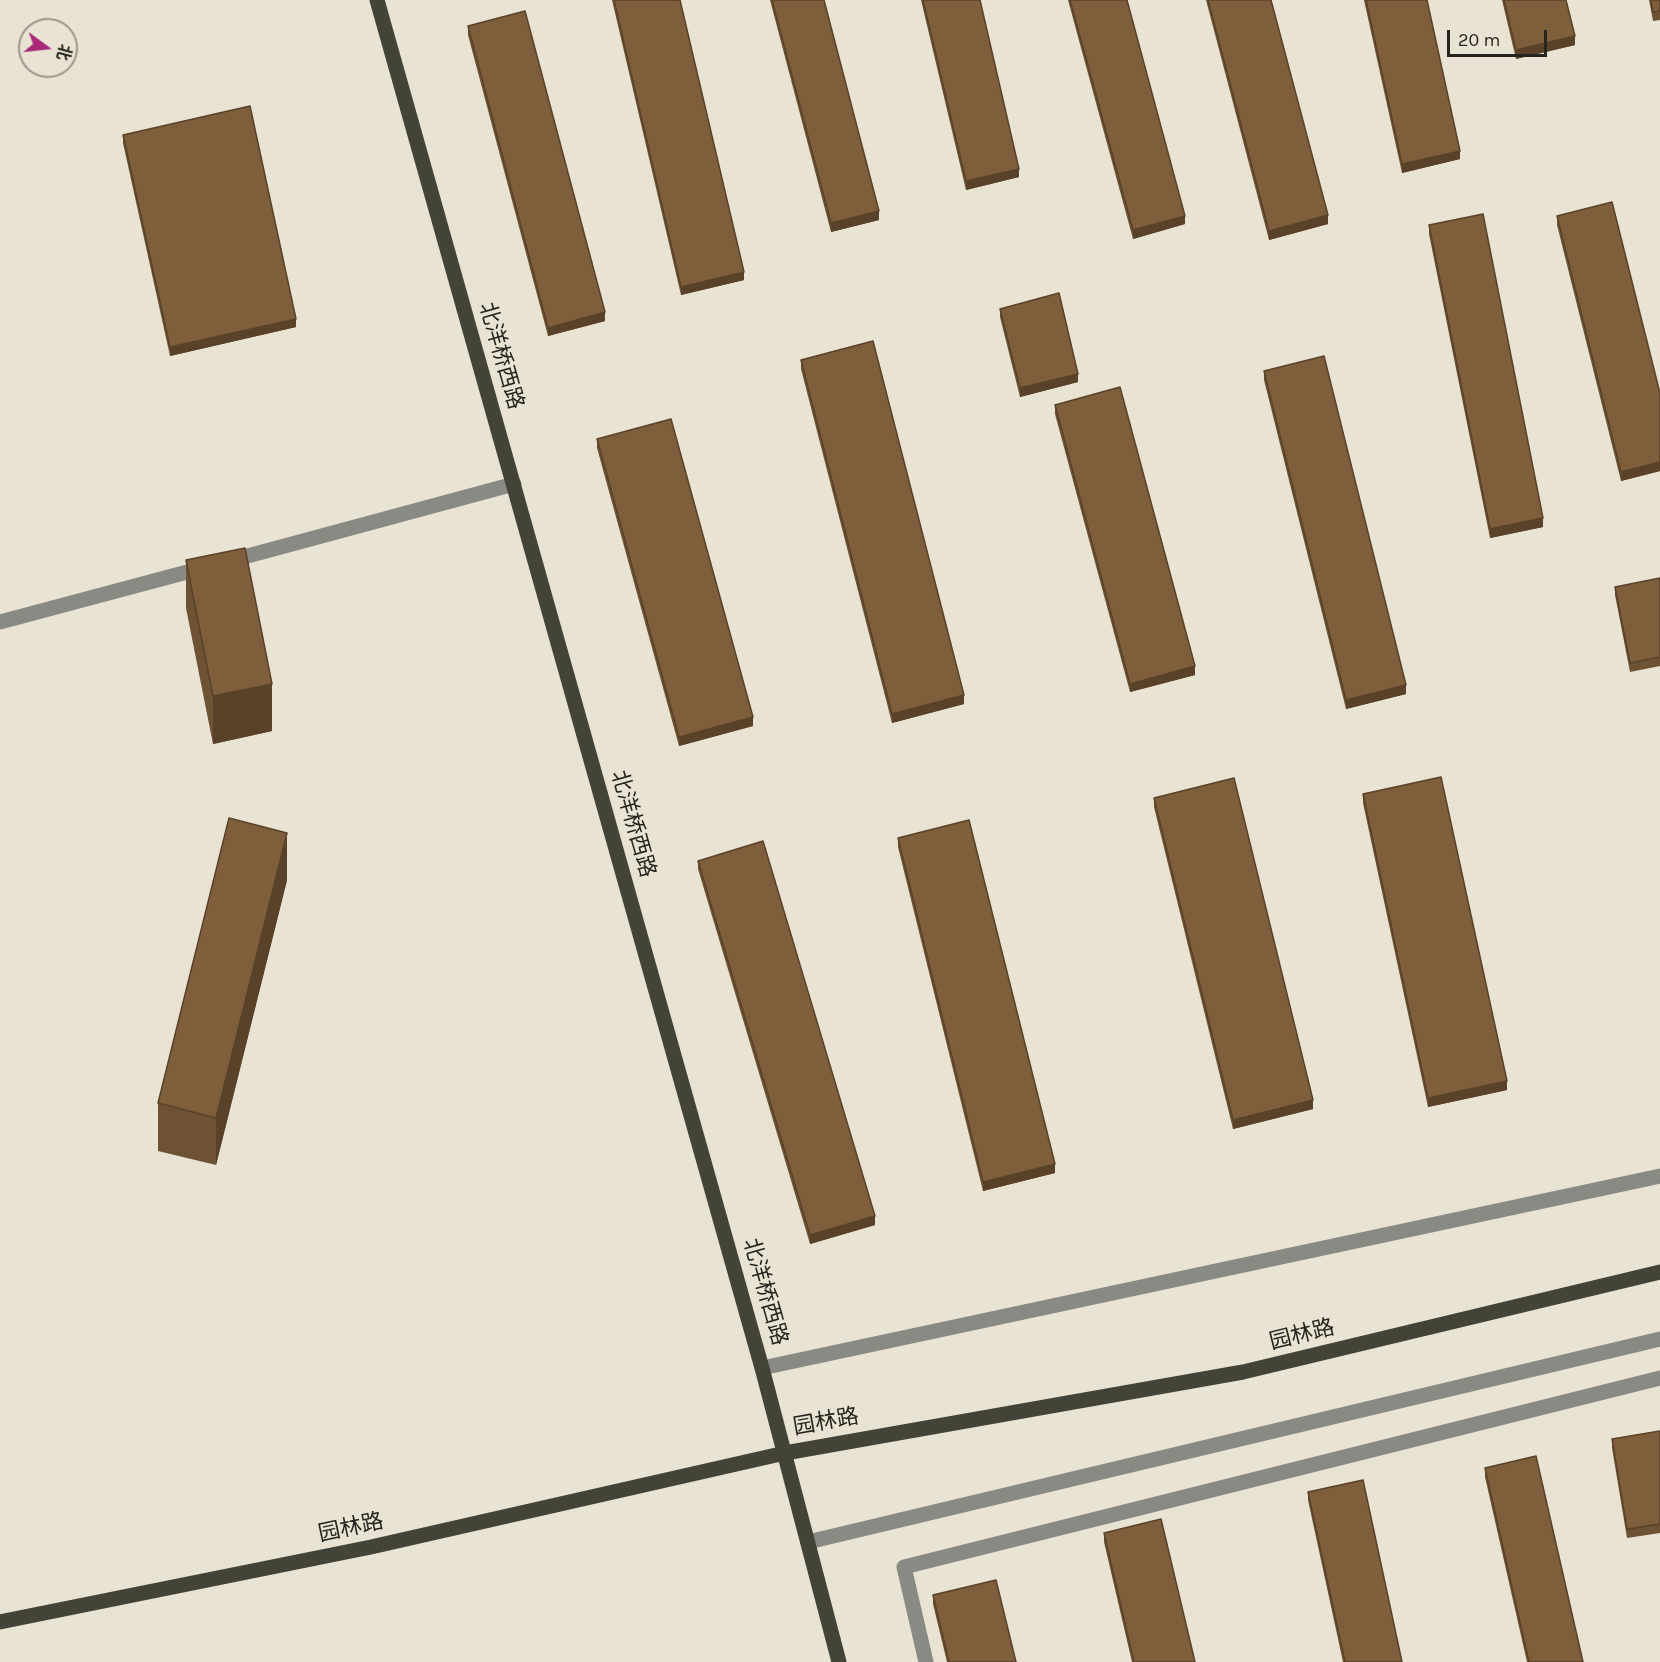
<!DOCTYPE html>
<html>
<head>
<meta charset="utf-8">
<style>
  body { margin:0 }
  #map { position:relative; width:1660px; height:1662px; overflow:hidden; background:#e9e3d3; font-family:Karla,"Noto Sans SC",sans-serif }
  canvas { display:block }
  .north { position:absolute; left:18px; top:18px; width:60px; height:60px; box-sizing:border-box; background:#e9e3d3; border:2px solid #9b978b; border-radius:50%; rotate:105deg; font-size:16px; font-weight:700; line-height:24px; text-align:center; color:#26241e }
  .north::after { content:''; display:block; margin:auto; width:21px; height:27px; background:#a92977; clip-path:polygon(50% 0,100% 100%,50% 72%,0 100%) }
  .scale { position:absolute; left:1447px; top:30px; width:100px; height:27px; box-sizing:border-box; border:3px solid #26241e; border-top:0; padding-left:8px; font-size:18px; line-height:21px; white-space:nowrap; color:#26241e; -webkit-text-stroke:4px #e9e3d3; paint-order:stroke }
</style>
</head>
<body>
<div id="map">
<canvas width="1660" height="1662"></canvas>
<div class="north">北</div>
<div class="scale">20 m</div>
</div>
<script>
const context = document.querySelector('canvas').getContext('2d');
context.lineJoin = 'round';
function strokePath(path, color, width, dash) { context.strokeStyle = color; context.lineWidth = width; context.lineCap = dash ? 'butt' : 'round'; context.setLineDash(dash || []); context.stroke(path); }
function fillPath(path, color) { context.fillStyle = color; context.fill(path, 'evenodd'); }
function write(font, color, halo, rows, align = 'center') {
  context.font = font + ' Karla,"Noto Sans SC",sans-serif'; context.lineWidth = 6; context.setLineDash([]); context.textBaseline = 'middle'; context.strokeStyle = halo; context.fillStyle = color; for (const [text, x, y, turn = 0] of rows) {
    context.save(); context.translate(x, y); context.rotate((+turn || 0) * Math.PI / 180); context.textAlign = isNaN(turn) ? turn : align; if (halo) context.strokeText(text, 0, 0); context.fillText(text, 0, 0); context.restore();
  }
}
strokePath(new Path2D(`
  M229 561 514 484
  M0 622 206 567
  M762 1368 1660 1176
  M808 1542 1660 1339
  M926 1662 904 1567 1660 1378`), '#8a8a84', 15);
strokePath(new Path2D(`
  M377 0 762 1368 839 1662
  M0 1622 371 1547 785 1453 1243 1372 1660 1272`), '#434338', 15);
fillPath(new Path2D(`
  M612 0H680L744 280 681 295Z
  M770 0H824L879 220 831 232Z
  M921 0H980L1019 177 966 190Z
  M1068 0H1127L1185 224 1133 239Z
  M1206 0H1271L1328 224 1269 240Z
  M1364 0H1427L1460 159 1402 173Z
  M1502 0H1566L1575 45 1516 59Z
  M1649 0H1660V20L1653 21Z
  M468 26 605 321 548 336 468 35Z
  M123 135 296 327 170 356 123 143Z
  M1557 216 1660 393V471L1621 481 1557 225Z
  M1429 225 1543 527 1490 538 1429 234Z
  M1000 309 1078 382 1020 397 1000 317Z
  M801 360 964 704 892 723 801 369Z
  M1264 371 1406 694 1346 709 1264 380Z
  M1055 405 1195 675 1130 692 1055 414Z
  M597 439 753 726 679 746 597 448Z
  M186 560 272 731 213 744 186 608Z
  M1660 578V666L1630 672 1615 595V587Z
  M1363 794 1507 1090 1428 1107 1363 803Z
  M1154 798 1313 1109 1233 1129 1154 807Z
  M898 838 1055 1173 983 1191 898 847Z
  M698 861 875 1225 810 1244 698 869Z
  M287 880 216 1165 158 1151V1103Z
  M1660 1431V1533L1627 1538 1612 1448V1439Z
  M1485 1468 1583 1662H1527L1485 1477Z
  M1308 1492 1402 1662H1343L1308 1500Z
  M1104 1533 1195 1662H1132L1104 1542Z
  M933 1595 1016 1662H947L933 1604Z`), '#6d5233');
fillPath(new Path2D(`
  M1575 36V45L1516 59V50Z
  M1460 151V159L1402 173V164Z
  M1019 169V177L966 190V181Z
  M879 211V220L831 232V223Z
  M1328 215V224L1269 240V231Z
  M1185 216V224L1133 239V230Z
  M744 272V280L681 295V287Z
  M605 312V321L548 336V328Z
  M296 319V327L170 356V347Z
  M1078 374V382L1020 397V388Z
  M1660 462V471L1621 481V472Z
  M1543 518V527L1490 538V529Z
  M1195 666V675L1130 692V684Z
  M272 684V731L213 744V696Z
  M1406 685V694L1346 709V700Z
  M964 695V704L892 723V714Z
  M753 717V726L679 746V737Z
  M287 833V880L216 1165V1118Z
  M1507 1081V1090L1428 1107V1098Z
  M1313 1100V1109L1233 1129V1120Z
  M1055 1164V1173L983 1191V1182Z
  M875 1216V1225L810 1244V1235Z`), '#594229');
const building = new Path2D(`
  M614 0H680L744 272 681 287Z
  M772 0H824L879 211 831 223Z
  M923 0H980L1019 169 966 181Z
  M1070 0H1127L1185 216 1133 230Z
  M1208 0H1271L1328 215 1269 231Z
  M1366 0H1427L1460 151 1402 164Z
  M1504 0H1566L1575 36 1516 50Z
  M1651 0H1660V11L1653 12Z
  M525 11 605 312 548 328 468 26Z
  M250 106 296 319 170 347 123 135Z
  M1612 202 1660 393V462L1621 472 1557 216Z
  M1483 214 1543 518 1490 529 1429 225Z
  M1059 293 1078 374 1020 388 1000 309Z
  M873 341 964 695 892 714 801 360Z
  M1324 356 1406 685 1346 700 1264 371Z
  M1120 387 1195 666 1130 684 1055 405Z
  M671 419 753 717 679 737 597 439Z
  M245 548 272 684 213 696 186 560Z
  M1660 578V657L1630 663 1615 587Z
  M1441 777 1507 1081 1428 1098 1363 794Z
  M1234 778 1313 1100 1233 1120 1154 798Z
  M229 818 287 833 216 1118 158 1103Z
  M969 820 1055 1164 983 1182 898 838Z
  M763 841 875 1216 810 1235 698 861Z
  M1660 1431V1524L1627 1529 1612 1439Z
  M1536 1456 1583 1662H1529L1485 1468Z
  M1363 1480 1402 1662H1345L1308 1492Z
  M1161 1519 1195 1662H1134L1104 1533Z
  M996 1580 1016 1662H949L933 1595Z`);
fillPath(building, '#7f5f3b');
strokePath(building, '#594229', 1.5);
write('22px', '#26241e', '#e9e3d3', [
  ["北洋桥西路",501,356,74],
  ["北洋桥西路",633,824,74],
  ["北洋桥西路",765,1292,74],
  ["园林路",1302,1335,-14],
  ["园林路",826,1422,-10],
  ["园林路",351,1528,-12]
]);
</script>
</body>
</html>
